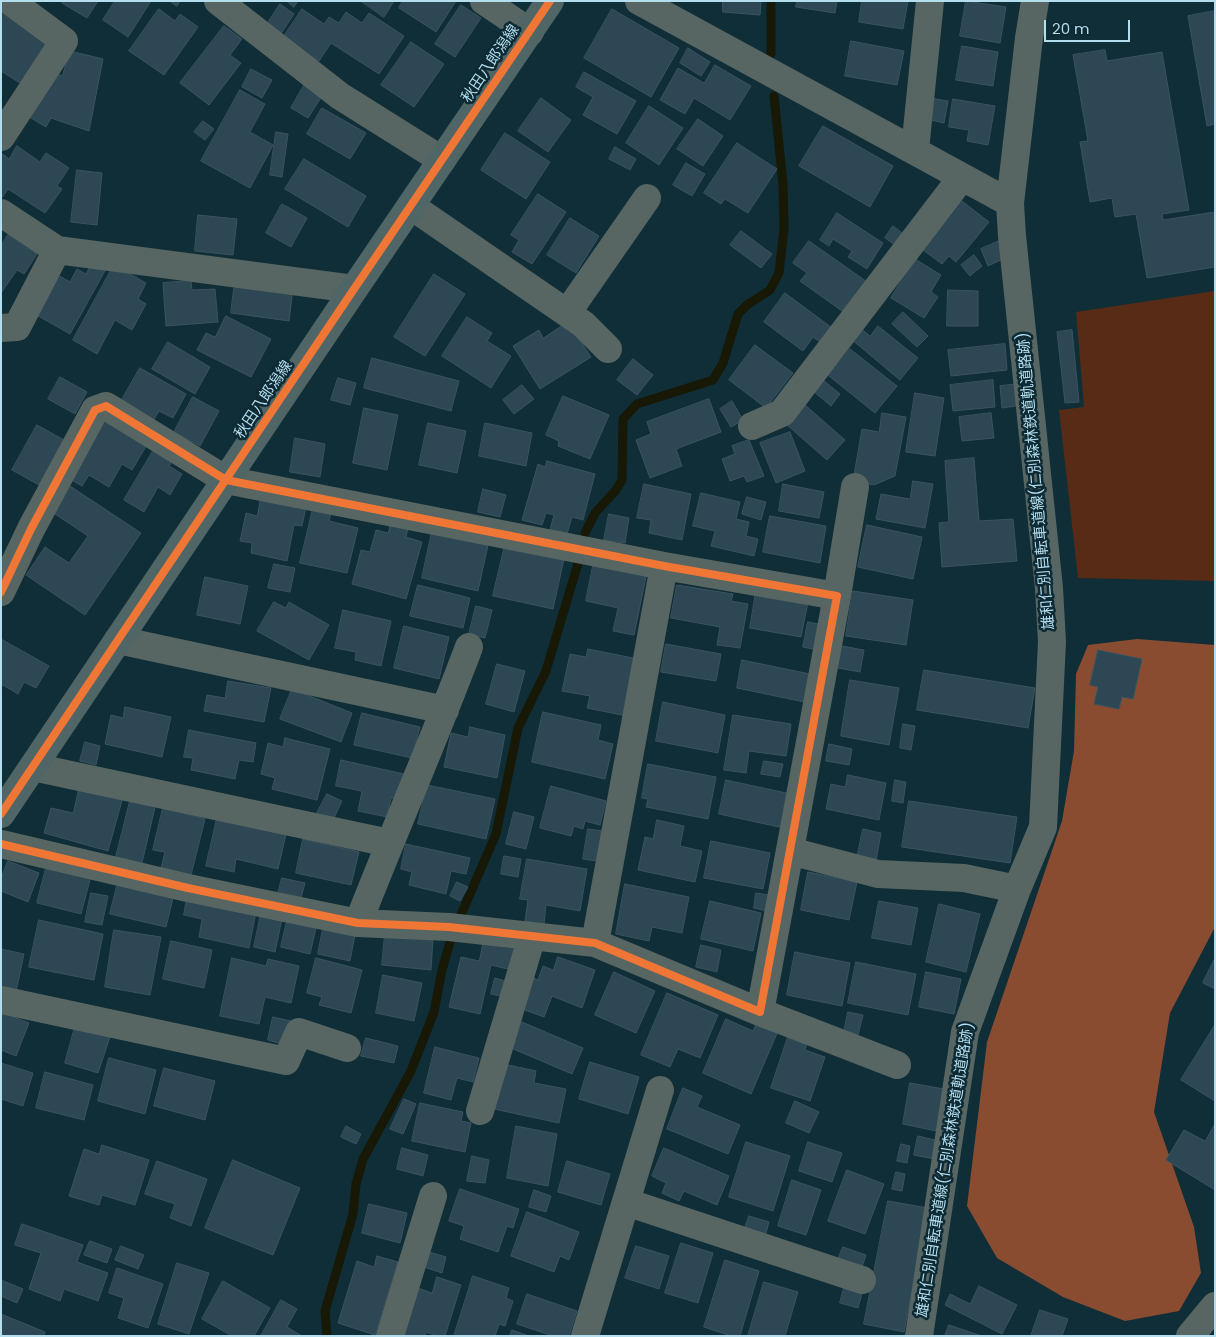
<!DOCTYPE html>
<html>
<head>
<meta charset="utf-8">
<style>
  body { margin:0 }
  #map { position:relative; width:1216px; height:1337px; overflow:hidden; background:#102e37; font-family:Poppins,sans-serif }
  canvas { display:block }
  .frame { position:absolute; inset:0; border:2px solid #b4dded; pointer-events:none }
  .scale { position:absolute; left:1044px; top:20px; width:86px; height:22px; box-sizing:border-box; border:2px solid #b4dded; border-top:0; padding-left:6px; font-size:15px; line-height:18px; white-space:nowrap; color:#b4dded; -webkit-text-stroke:4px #0e2a34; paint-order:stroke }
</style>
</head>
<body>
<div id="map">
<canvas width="1216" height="1337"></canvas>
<div class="frame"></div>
<div class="scale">20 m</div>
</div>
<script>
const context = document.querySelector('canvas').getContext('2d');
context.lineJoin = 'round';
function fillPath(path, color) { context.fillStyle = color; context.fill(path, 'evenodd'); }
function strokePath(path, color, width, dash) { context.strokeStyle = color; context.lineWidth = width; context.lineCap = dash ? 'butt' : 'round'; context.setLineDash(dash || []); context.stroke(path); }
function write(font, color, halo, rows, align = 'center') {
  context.font = font + ' Poppins,"Noto Sans JP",sans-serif'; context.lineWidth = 5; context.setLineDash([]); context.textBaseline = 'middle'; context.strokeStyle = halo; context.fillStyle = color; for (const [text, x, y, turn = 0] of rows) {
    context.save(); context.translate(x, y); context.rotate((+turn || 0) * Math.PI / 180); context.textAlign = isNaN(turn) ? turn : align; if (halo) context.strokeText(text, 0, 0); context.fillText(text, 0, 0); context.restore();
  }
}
fillPath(new Path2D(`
  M1215 291V581L1078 578 1059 410 1084 407 1076 312Z`), '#572b15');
fillPath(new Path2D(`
  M1137 639 1215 645V927L1170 1013 1154 1112 1194 1227 1201 1273 1179 1311 1125 1321 1063 1297 997 1258 967 1206 987 1042 1062 821 1074 751 1076 674 1088 645Z`), '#894c30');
strokePath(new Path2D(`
  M771 54V1
  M585 533 595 513 616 490 622 480 623 419 637 404 713 380 723 363 738 314 747 305 770 290 779 273 784 228 783 184 774 96
  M460 917 496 834 518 728 546 671 579 560
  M327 1336 325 1311 353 1214 356 1184 363 1159 411 1071 434 1012 442 970 450 942`), '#171805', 9);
const building = new Path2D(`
  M63 1H98L87 18 62 3Z
  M115 1H151L128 37 103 20Z
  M170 1H180L177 6Z
  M287 1H298L294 7Z
  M361 1H394L384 17Z
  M403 1H456L436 32 399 8Z
  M723 1H761L760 15 723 12Z
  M797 1H837L835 13 796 7Z
  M862 1H908L903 29 859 22Z
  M966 1 1006 7 1000 43 960 36Z
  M280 4 294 14 280 35 266 26Z
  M461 5 481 18 455 57 435 44Z
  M159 9 175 21 180 14 198 27 164 75 129 51Z
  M302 9 324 24 329 17 339 23 346 12 362 23 369 13 404 36 379 74 331 43 319 61 283 38Z
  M612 9 679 48 651 97 584 58Z
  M1 11 50 43 23 85 1 71Z
  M1215 11V124L1207 126 1188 16Z
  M224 26 242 39 230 55 241 63 209 105 180 83Z
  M851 41 904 51 897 85 845 76Z
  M411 42 444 64 414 107 381 85Z
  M962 46 998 52 993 86 956 80Z
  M688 48 710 62 701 76 680 63Z
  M1105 50 1107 61 1162 52 1189 210 1162 214 1163 220 1215 212V267L1147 278 1136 214 1115 217 1112 198 1090 202 1080 142 1088 141 1073 55Z
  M70 51 103 59 89 131 51 118 46 127 26 115 54 72 62 76Z
  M715 65 751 86 730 120 694 98 685 114 660 100 678 68 704 83Z
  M251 69 272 80 262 98 242 87Z
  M584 72 636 101 617 134 583 115 593 97 576 87Z
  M306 82 324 93 308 118 291 108Z
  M240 90 265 104 250 132 273 145 250 188 201 161Z
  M541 98 571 120 548 152 518 131Z
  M930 98 948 101 944 123 926 119Z
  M953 99 995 106 988 145 967 141 969 130 949 127Z
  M649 106 683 128 659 165 626 143Z
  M322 108 366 133 350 159 307 134Z
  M698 119 723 136 703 166 677 149Z
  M203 121 214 129 205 140 194 132Z
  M823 126 893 166 870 207 799 166Z
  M276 132 288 134 282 177 270 175Z
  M505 133 550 162 526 199 481 170Z
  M737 143 777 169 748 213 725 199 721 204 704 193Z
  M17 146 40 162 46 153 69 168 57 186 62 189 45 213 8 189 1 199V156L3 154 9 159Z
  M615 147 636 159 630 170 609 159Z
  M304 159 366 196 348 227 285 189Z
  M686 163 705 174 692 196 673 185Z
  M77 170 102 173 97 225 71 222Z
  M538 194 566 212 532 264 512 252 519 240 511 235Z
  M962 201 989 222 956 262 949 256 942 264 923 250Z
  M282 204 307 218 291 247 266 233Z
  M837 213 883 243 867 269 848 257 852 251 833 239 829 246 820 240Z
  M198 215 237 219 233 255 195 251Z
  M570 218 599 236 576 273 547 255Z
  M893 226 906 236 898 247 885 238Z
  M741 231 772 254 761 268 730 245Z
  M8 235 37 254 24 274 17 270 1 293V246Z
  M809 241 870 284 857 302 851 298 842 311 800 281 807 273 793 263Z
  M999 241 1007 257 988 266 981 249Z
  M974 255 982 266 970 276 961 265Z
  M915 259 941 275 931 292 938 297 924 318 891 298Z
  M92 262 106 269 70 334 33 313 56 274 70 282 77 269 86 274Z
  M114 265 146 283 138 299 146 304 132 330 115 320 97 354 73 340Z
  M434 274 465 294 425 356 394 337Z
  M191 281 192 290 215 289 218 322 166 326 163 283Z
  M235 281 293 288 289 321 231 313Z
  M948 290 978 291V326H947Z
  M785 293 835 330 824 345 813 337 803 351 764 322Z
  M903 312 928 336 917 347 892 324Z
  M226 316 271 339 251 377 197 350 206 333 215 337Z
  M467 317 492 333 487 341 511 356 491 388 442 356Z
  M568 322 591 357 540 389 513 346 539 330 543 338Z
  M878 326 918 358 900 380 851 339 860 328 870 336Z
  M1072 330 1079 402 1065 403 1057 332Z
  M168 342 210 367 195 394 152 369Z
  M1005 344 1007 370 951 376 948 350Z
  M755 345 793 373 766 408 729 380Z
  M850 349 897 386 875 413 829 376Z
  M372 358 459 381 451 411 364 388Z
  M633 359 653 375 637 395 617 380Z
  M140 368 186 394 173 418 159 411 153 421 120 403Z
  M60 377 87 392 75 414 48 399Z
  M338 378 356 383 350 405 331 400Z
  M823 380 840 394 831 406 813 391Z
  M993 380 995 407 953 411 950 385Z
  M1020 384 1022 405 1002 408 1000 386Z
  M522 385 534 399 514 414 503 400Z
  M915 393 944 398 935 456 906 452Z
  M563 396 609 415 590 459 558 446 559 441 546 435Z
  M193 397 219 411 200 446 174 432Z
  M709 399 721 432 676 449 682 466 650 478 636 440 651 434 647 422Z
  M732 401 743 420 731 427 720 409Z
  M805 405 845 440 827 460 787 425Z
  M364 408 398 415 387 470 353 463Z
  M882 413 906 417 895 476 874 485 853 481 862 429 879 432Z
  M991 413 994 438 962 441 959 417Z
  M104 417 148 443 132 470 122 464 109 487 89 475 82 486 68 478Z
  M428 423 466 431 457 473 419 465Z
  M485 423 532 433 526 466 479 456Z
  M37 425 64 440 39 485 12 470Z
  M790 432 805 471 776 483 760 443Z
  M295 438 325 444 320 477 290 472Z
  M749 440 764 476 747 482 744 476 730 481 722 459 735 454 732 446Z
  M156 446 175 457 169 466 182 474 170 495 158 487 144 512 124 500Z
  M974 458 979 521 1013 519 1017 561 942 567 939 523 949 522 945 461Z
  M547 461 595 474 583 520 572 517 567 534 550 529 554 515 546 513 542 525 522 520 538 464 545 467Z
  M913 481 933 484 925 528 876 519 881 494 910 499Z
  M644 484 691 494 682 540 649 533 651 520 637 518Z
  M783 484 824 492 819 518 779 511Z
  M70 486 141 533 85 615 26 575 45 547 69 563 88 536 52 512Z
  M483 489 506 495 500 517 478 512Z
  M701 493 740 502 736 519 749 522 746 536 758 539 754 556 711 546 715 531 693 526Z
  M747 497 766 502 761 520 742 514Z
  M261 498 306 507 302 526 294 525 287 561 251 553 252 543 240 541 246 513 257 516Z
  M313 509 331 513 329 521 358 528 347 573 300 563Z
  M609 514 629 518 625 543 604 540Z
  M770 516 826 526 820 563 763 552Z
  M391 523 408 528 406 537 422 542 406 599 352 584 361 550 370 552 376 530 388 533Z
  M867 525 922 537 913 579 858 567Z
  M432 532 488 545 478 591 422 578Z
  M505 545 564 559 553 609 493 596Z
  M594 561 647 572 634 635 613 631 618 608 586 601Z
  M274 564 295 568 290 592 268 588Z
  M205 577 248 586 240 624 197 615Z
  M418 585 470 598 463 628 410 616Z
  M677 585 733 594 731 601 748 604 740 648 717 645 720 627 671 618Z
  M853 591 913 600 906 645 846 636Z
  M756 592 808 602 801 637 750 628Z
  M274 602 286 608 289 602 329 625 309 660 257 631Z
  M476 606 492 610 485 638 469 634Z
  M343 610 391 621 381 666 355 660 356 652 335 648Z
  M808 622 823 625 818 650 803 647Z
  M404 626 449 637 439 679 394 668Z
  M1 639 49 666 36 688 24 682 18 694 1 684Z
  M666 644 721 654 716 681 661 672Z
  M842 646 864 650 860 672 838 668Z
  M588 649 638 659 627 716 587 708 590 696 562 691 570 654 586 657Z
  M1098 650 1142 659 1133 699 1122 697 1119 709 1094 704 1098 687 1090 685Z
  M742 660 810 674 804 702 737 688Z
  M497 664 525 671 514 712 486 704Z
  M924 670 1035 688 1028 728 917 710Z
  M850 680 899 688 889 745 841 736Z
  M228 681 271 688 264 722 204 711 207 695 225 698Z
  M292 689 352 713 341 742 280 719Z
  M663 702 725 715 718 753 656 741Z
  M125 707 171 717 162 757 105 744 111 715 123 718Z
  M543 712 601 725 598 740 613 744 605 779 532 762Z
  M362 713 420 727 412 758 354 745Z
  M733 715 791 724 786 756 749 751 746 773 724 770Z
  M903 724 915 726 911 750 900 748Z
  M470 727 505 735 497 778 444 767 451 733 468 737Z
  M189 730 256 743 253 762 239 760 235 779 191 770 193 758 184 757Z
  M285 738 330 749 317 800 272 789 275 778 261 774 268 743 283 747Z
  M85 742 100 746 96 765 80 761Z
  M829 744 852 749 849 765 826 761Z
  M341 760 404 774 399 799 391 798 387 817 358 811 362 791 336 786Z
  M764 761 783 764 780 777 761 774Z
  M648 764 716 777 708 819 646 807 648 799 642 798Z
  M848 775 886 783 879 820 826 809 831 784 845 787Z
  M726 780 791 794 784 828 719 814Z
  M895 780 906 782 903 803 892 801Z
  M80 785 123 797 108 851 44 833 51 808 73 813Z
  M427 785 495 799 486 839 418 824Z
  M551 786 606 801 600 825 585 821 583 829 574 826 571 836 540 828Z
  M327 794 342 801 333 820 317 813Z
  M131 797 156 803 142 863 116 857Z
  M909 801 1017 817 1010 863 902 847Z
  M163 808 205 819 191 875 161 868 165 852 153 850Z
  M514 812 534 817 526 849 506 844Z
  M217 819 286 834 278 869 236 859 234 872 206 866Z
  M657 820 684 826 680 846 702 851 695 882 638 870 645 837 653 839Z
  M588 829 609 832 604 862 583 859Z
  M863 829 881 833 876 861 857 858Z
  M303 839 359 852 351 885 296 873Z
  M711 841 770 853 763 889 704 878Z
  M406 844 470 858 466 874 451 871 446 894 409 885 412 872 401 869Z
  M504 856 521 859 518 877 501 874Z
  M527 859 587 869 580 911 546 905 544 924 525 921 528 900 520 899Z
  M8 861 39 873 28 902 1 891V879Z
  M47 864 91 876 81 914 37 903Z
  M808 872 857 882 849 920 801 910Z
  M282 878 305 883 300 902 277 897Z
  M118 882 174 894 166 927 110 914Z
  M457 882 468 887 460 901 450 896Z
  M625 884 689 897 682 933 652 927 649 941 616 934Z
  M91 893 108 896 102 925 85 922Z
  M756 893 775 896 772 912 754 908Z
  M187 898 256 912 249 948 199 937 202 919 184 915Z
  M710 901 761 913 753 951 701 939Z
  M879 901 918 908 911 945 872 938Z
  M939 904 980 914 966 972 926 962Z
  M261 914 282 919 275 952 254 947Z
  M39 920 103 934 94 980 29 967Z
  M287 921 316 928 310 954 281 947Z
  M323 929 355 935 350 961 318 954Z
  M114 930 161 937 150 995 105 987Z
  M385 935 433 939 431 970 382 965Z
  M484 940 518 948 512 970 491 965 480 1014 449 1007 461 957 479 961Z
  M171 941 212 950 204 988 163 979Z
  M701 945 721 950 717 972 696 967Z
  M1 949 24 954 16 992 1 989Z
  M795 952 850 963 842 1006 787 995Z
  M558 957 595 970 582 1008 552 996 544 1017 519 1008 531 977 538 980 543 966 553 970Z
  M232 958 266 966 268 959 299 966 291 1003 265 997 259 1024 220 1016Z
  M316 958 362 970 351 1013 319 1005 322 997 307 993Z
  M1215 958V989L1203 983Z
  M856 962 916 974 908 1015 848 1003Z
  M614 972 655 991 636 1033 595 1015Z
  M926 972 961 979 954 1014 919 1007Z
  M383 975 422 983 414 1021 376 1013Z
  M495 978 509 982 505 997 491 994Z
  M667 993 718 1015 700 1058 678 1049 670 1067 641 1055Z
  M1 1012 29 1023 16 1056 1 1050Z
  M848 1012 863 1015 858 1035 844 1032Z
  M273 1017 291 1021 285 1045 268 1040Z
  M726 1019 753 1031 757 1022 778 1031 751 1094 703 1073Z
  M522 1022 583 1048 572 1074 511 1048Z
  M1215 1025V1101L1181 1080Z
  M75 1027 110 1037 98 1073 65 1063Z
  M789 1034 808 1041 805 1050 825 1057 810 1101 771 1088Z
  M366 1038 398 1046 394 1063 361 1056Z
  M435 1047 479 1058 473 1082 457 1078 451 1100 424 1093Z
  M109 1058 156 1070 145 1114 98 1101Z
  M590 1062 639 1077 628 1114 579 1099Z
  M1 1063 33 1073 23 1106 1 1099Z
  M504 1064 536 1071 534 1083 566 1089 559 1123 494 1109Z
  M164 1068 215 1081 205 1120 154 1106Z
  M45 1072 93 1085 84 1120 36 1108Z
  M910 1083 944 1089 936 1131 903 1124Z
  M683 1088 702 1096 697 1107 740 1125 728 1154 667 1129Z
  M404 1099 416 1104 403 1134 390 1129Z
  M795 1101 819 1112 809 1133 786 1123Z
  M420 1103 463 1112 461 1121 471 1123 465 1152 412 1141Z
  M1215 1124V1190L1166 1160 1184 1130 1205 1141Z
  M346 1126 361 1134 356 1144 341 1137Z
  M516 1126 557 1134 548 1186 507 1178Z
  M918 1136 939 1141 934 1159 914 1155Z
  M746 1142 790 1156 773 1211 729 1197Z
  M808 1142 842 1153 832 1182 799 1171Z
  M901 1144 910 1146 907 1163 897 1161Z
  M102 1145 149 1160 135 1205 102 1195 99 1205 69 1196 84 1149 99 1154Z
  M402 1148 428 1155 423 1176 397 1169Z
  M664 1148 729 1176 717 1205 684 1191 679 1201 662 1193 666 1183 652 1176Z
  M472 1156 489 1160 485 1183 467 1181Z
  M233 1160 300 1188 273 1255 205 1228Z
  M157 1161 207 1179 191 1226 170 1218 175 1204 145 1194Z
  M567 1161 610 1174 601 1205 558 1192Z
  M847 1170 884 1184 865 1234 828 1221Z
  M896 1172 905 1174 902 1191 892 1189Z
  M792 1180 821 1190 806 1235 778 1226Z
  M460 1189 519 1209 513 1228 507 1226 498 1252 460 1239 464 1226 449 1221Z
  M534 1190 551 1196 546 1212 529 1207Z
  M888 1201 928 1208 904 1332 864 1324Z
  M369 1204 407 1213 400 1243 362 1233Z
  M527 1212 579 1232 569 1260 560 1256 554 1272 511 1256Z
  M749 1216 769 1222 765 1237 744 1231Z
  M22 1224 83 1245 77 1262 108 1273 98 1301 64 1289 60 1301 29 1289 41 1253 15 1245Z
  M90 1241 112 1249 107 1263 84 1255Z
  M681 1243 713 1253 698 1303 665 1293Z
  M121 1246 144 1255 138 1269 115 1260Z
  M636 1246 669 1256 659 1289 625 1278Z
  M843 1247 866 1255 861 1270 837 1262Z
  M429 1252 446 1257 442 1273 424 1267Z
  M377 1256 398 1262 375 1335 338 1323 357 1261 374 1267Z
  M725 1260 759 1271 740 1336H731L704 1327Z
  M177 1263 209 1273 189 1334 158 1324Z
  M117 1268 163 1284 148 1328 118 1318 124 1298 109 1293Z
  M473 1276 509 1288 506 1298 513 1301 505 1326 499 1324 495 1336H454Z
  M437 1277 461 1285 445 1336H437L426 1332 425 1336H403L418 1288 432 1293Z
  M1 1280 23 1289 17 1303 1 1296Z
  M223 1281 270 1308 254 1336H232L202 1319Z
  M764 1282 798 1292 785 1336H748Z
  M845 1284 863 1290 858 1308 840 1303Z
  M979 1286 1017 1305 1002 1334 945 1305 950 1294 970 1304Z
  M527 1294 577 1311 569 1336H553L517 1324Z
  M281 1300 297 1309 287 1327 302 1336H261Z
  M1040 1310 1068 1319 1062 1336H1031Z
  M1 1314 45 1332 44 1336H1Z
  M949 1325 982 1336H945Z
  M512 1330 529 1336H510Z`);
fillPath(building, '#2d4854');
strokePath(building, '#3a5360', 1);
strokePath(new Path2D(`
  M218 1 340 96 442 160
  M484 1 530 32
  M639 1 1010 203
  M1 137 64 41 10 1
  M915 150 930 1
  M411 206 583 324 608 349
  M1 213 57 250
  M567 313 647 198
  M1 328 17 327 57 250 354 289
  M752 426 782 413 962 177
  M1 592 31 529 95 410 106 406 226 480 664 566 837 596 760 1012 595 943 449 927 358 923 188 888 1 844
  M837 596 855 487
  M118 640 445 710
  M33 767 389 843
  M790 851 878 874 964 878 1017 889
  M358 923C394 831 434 740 469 647
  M595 943 664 566
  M1 1000 286 1061 299 1032 347 1048
  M760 1012 897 1065
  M480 1111 532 936
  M626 1202 862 1280
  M390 1336 433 1196
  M585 1336 660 1090
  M919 1336 965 1032 1017 889 1043 827 1052 642 1049 588 1012 236 1010 203 1029 38 1035 1
  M1190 1336 1215 1306`), '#576662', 28);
strokePath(new Path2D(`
  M1 814 354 289 550 1`), '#506565', 28);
strokePath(new Path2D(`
  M1 592 31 529 95 410 106 406 226 480 664 566 837 596 760 1012 595 943 449 927 358 923 188 888 1 844
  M1 814 354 289 550 1`), '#f07635', 8);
write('15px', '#b4dded', '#0e2a34', [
  ["秋田八郎潟線",491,64,-56],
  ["秋田八郎潟線",264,400,-56],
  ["雄和仁別自転車道線(仁別森林鉄道軌道路跡)",1037,481,-95],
  ["雄和仁別自転車道線(仁別森林鉄道軌道路跡)",946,1170,-81]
]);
</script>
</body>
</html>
